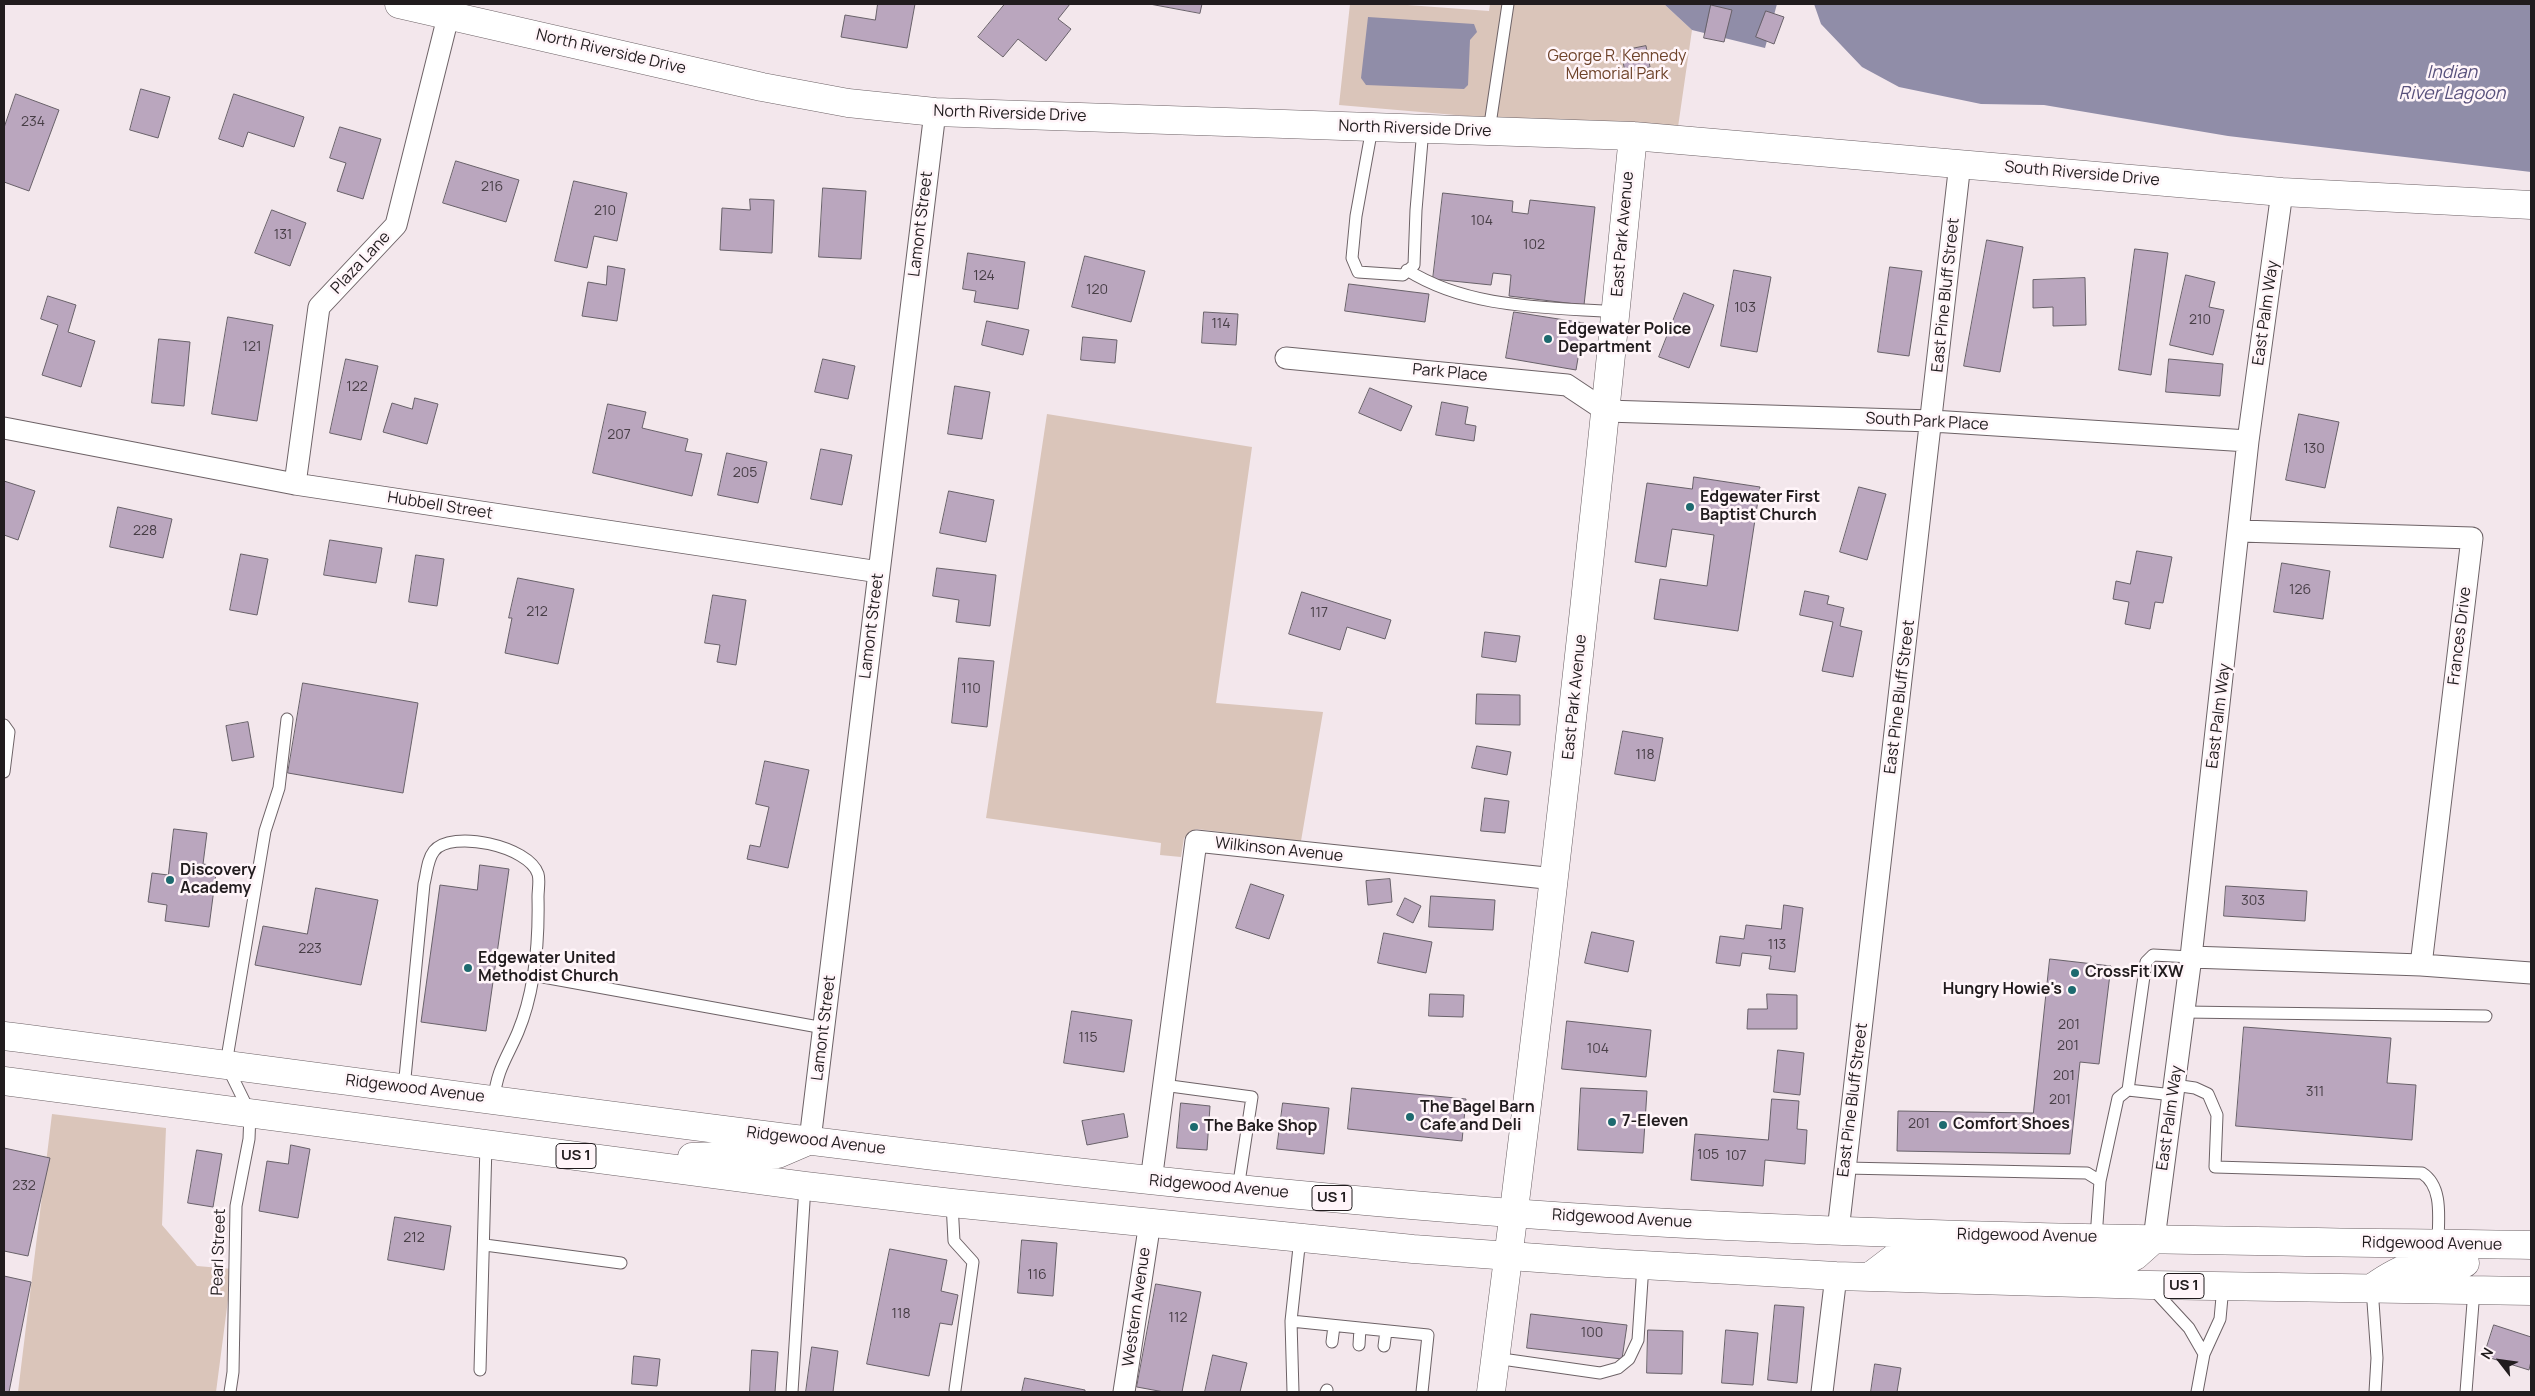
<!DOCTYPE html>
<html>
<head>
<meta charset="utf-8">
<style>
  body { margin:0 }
  #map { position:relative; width:2535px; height:1396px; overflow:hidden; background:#f3e7ec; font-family:Manrope,sans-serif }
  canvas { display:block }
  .frame { position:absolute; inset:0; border:5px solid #211c1e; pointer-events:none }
  .north { position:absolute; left:2475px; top:1336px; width:50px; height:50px; -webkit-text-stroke:4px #fff5f9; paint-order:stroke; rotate:300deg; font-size:14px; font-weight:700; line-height:20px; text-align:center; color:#211c1e }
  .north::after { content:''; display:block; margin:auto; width:18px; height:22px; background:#211c1e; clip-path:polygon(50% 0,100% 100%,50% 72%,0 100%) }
</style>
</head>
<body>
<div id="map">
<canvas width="2535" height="1396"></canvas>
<div class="frame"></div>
<div class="north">N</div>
</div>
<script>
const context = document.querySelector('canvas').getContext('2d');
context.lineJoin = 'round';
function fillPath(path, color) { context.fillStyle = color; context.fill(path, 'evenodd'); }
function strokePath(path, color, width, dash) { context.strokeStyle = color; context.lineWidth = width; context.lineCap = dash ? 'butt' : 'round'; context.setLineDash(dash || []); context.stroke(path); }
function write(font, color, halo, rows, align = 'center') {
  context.font = font + ' Manrope,sans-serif'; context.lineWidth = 5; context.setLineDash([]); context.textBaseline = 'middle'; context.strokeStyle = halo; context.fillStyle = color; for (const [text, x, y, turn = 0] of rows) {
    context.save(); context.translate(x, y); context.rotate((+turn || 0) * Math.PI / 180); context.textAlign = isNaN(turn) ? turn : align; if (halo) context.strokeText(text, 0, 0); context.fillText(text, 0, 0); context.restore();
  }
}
fillPath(new Path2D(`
  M1350 4H1394L1489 11 1490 4H1664L1692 30 1677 134 1339 105Z
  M1047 414 1252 447 1216 703 1323 712 1301 841 1196 829 1184 838 1181 857 1160 855 1161 843 986 818Z
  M52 1114 166 1128 162 1225 197 1266 232 1269 216 1392H18Z`), '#dac5ba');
fillPath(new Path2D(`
  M1664 4H1777L1765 48 1692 30Z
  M1814 4H2531V172L2228 136 2044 105 1981 104 1899 87 1862 67 1821 24Z
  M1368 17 1474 24 1477 32 1470 40 1468 85 1464 89 1366 85 1361 78Z`), '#908da8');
const building = new Path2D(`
  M878 4H915L907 48 841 37 845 15 875 20Z
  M1005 4H1070L1058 19 1071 29 1046 61 1018 39 1003 57 978 37Z
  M1150 4H1202L1200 13Z
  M1711 5 1732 10 1724 42 1704 38Z
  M1766 11 1784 17 1774 44 1756 37Z
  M1646 46 1650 67 1625 72 1621 51Z
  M141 89 170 97 158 138 130 130Z
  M16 94 59 110 29 191 4 182V128Z
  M234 94 304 117 294 147 248 132 243 147 219 139Z
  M340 127 381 139 363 199 337 191 346 163 330 158Z
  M456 161 519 180 506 222 443 203Z
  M574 181 627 193 617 241 594 236 587 268 555 261Z
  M823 188 866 191 861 259 819 257Z
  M1443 193 1513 201 1512 212 1528 214 1530 200 1595 207 1584 305 1509 296 1511 275 1493 273 1491 285 1433 279Z
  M750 199 774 200 772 253 720 250 722 208 750 210Z
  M272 210 306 223 290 266 255 253Z
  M1987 240 2023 247 2000 372 1964 366Z
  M2135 249 2168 253 2151 375 2119 370Z
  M968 253 1025 262 1018 309 974 302 976 291 963 289Z
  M1085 256 1145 271 1131 322 1072 307Z
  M608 266 625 269 617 321 582 316 588 282 606 285Z
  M1890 267 1922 271 1909 356 1878 352Z
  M1734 270 1771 277 1757 352 1721 346Z
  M2186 275 2215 282 2209 307 2224 310 2213 355 2170 345Z
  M2085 278 2086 325 2053 326V307L2033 308V280Z
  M1349 284 1429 294 1425 322 1345 311Z
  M1684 293 1714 305 1689 368 1659 357Z
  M48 296 76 305 68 332 95 341 81 387 42 375 58 325 41 319Z
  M1204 312 1238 314 1236 345 1202 343Z
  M1514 312 1584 323 1576 370 1506 358Z
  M228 317 273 325 257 421 212 414Z
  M987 321 1029 330 1023 355 982 345Z
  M1083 337 1117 340 1115 363 1081 360Z
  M159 339 190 342 184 406 152 403Z
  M346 359 378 366 361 440 330 433Z
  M823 359 855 366 848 399 815 392Z
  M2169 359 2223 364 2220 396 2166 392Z
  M955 386 990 392 982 439 948 434Z
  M1370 388 1412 406 1401 431 1359 413Z
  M415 398 438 404 427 444 383 432 392 403 412 409Z
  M1442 402 1468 407 1465 424 1476 426 1474 441 1436 435Z
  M608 404 646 412 642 428 688 439 685 451 702 454 692 496 593 473Z
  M2299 414 2339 422 2325 488 2286 480Z
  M821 449 852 455 842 505 811 499Z
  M727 453 767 462 758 503 718 495Z
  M1694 477 1760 487 1738 631 1654 619 1660 579 1707 586 1714 535 1672 529 1666 567 1635 562 1647 483 1692 489Z
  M4 481 35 491 18 540 4 535Z
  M1859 487 1886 494 1867 560 1840 552Z
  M949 491 994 500 986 542 940 533Z
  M118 507 172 519 163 558 110 547Z
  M330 540 382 548 376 583 324 575Z
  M2137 551 2172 557 2163 603 2155 602 2150 629 2125 624 2129 602 2113 599 2116 581 2130 584Z
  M241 554 268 559 257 615 230 610Z
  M416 555 444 559 437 606 409 602Z
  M2282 563 2330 571 2323 619 2274 612Z
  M937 568 996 575 990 626 956 622 959 600 933 596Z
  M518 578 574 589 558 664 505 653 512 618H509Z
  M1805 591 1829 596 1827 604 1844 608 1840 626 1862 631 1853 677 1822 671 1833 622 1800 615Z
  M1302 592 1391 620 1385 639 1347 627 1340 650 1289 634Z
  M713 595 746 600 736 665 717 662 720 645 705 643Z
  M1485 632 1520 636 1516 662 1482 657Z
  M959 658 994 661 987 727 952 723Z
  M303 683 418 703 403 793 288 773Z
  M1477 694 1520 695V725L1476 724Z
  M248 722 254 757 232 761 226 726Z
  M1623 731 1663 738 1655 781 1615 774Z
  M1477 746 1511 752 1507 775 1472 768Z
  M765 761 809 770 788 868 747 859 750 845 760 847 769 807 756 804Z
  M1485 798 1509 801 1505 833 1481 831Z
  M174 829 207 833 203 864 217 866 209 927 165 921 167 905 148 902 152 873 168 875Z
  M480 865 509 869 486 1031 421 1022 440 885 477 890Z
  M1390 879 1392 902 1368 905 1366 881Z
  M1251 884 1284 895 1269 939 1236 928Z
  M2226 886 2307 891 2305 921 2224 916Z
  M316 888 378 900 361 985 255 965 263 926 307 934Z
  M1431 896 1495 900 1493 930 1429 927Z
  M1405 898 1421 906 1413 923 1397 915Z
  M1784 905 1803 908 1795 972 1769 969 1771 956 1742 953 1740 966 1716 963 1720 936 1744 939 1746 925 1781 929Z
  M1592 932 1634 941 1628 972 1585 963Z
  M1384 933 1432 942 1426 973 1378 963Z
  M2050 959 2111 966 2099 1064 2080 1062 2070 1154 1897 1151 1898 1111 2033 1113Z
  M1430 994 1464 995 1463 1017 1429 1016Z
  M1767 994 1797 995V1029H1747L1748 1009H1767Z
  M1072 1011 1132 1020 1124 1072 1064 1063Z
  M1567 1021 1651 1030 1646 1077 1562 1069Z
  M2244 1027 2391 1038 2387 1083 2416 1085 2412 1140 2236 1126Z
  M1778 1050 1804 1053 1800 1095 1774 1092Z
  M1352 1088 1466 1099 1462 1141 1348 1129Z
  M1581 1088 1647 1091 1643 1153 1578 1150Z
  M1772 1099 1799 1101 1797 1129 1807 1130 1805 1164 1765 1160 1763 1186 1691 1180 1695 1134 1768 1140Z
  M1181 1103 1210 1106 1207 1150 1177 1148Z
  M1283 1103 1329 1108 1324 1154 1277 1149Z
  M1124 1114 1128 1137 1087 1145 1082 1121Z
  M291 1145 310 1149 298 1218 259 1211 267 1161 288 1164Z
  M4 1148 50 1158 28 1256 4 1251Z
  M197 1150 222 1154 213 1207 188 1203Z
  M395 1217 451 1226 444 1270 388 1260Z
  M1022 1240 1057 1243 1053 1296 1018 1293Z
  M890 1249 947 1260 941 1291 958 1295 952 1325 940 1323 929 1376 867 1364Z
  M4 1276 31 1282 9 1392H4Z
  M1156 1284 1201 1292 1182 1392H1164L1137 1387Z
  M1775 1305 1804 1307 1797 1383 1768 1380Z
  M1531 1314 1627 1325 1622 1359 1527 1348Z
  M2494 1325 2531 1337V1361L2529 1370 2484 1356Z
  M1648 1330 1683 1331 1682 1374 1647 1373Z
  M1726 1330 1758 1333 1753 1385 1722 1383Z
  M812 1347 838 1351 833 1392H806Z
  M752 1350 778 1352 775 1392H750Z
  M1213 1355 1247 1363 1240 1392H1205Z
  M634 1356 660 1359 657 1386 632 1384Z
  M1875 1364 1901 1368 1897 1392H1871Z
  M1025 1378 1085 1390V1392H1022Z`);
fillPath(building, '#baa6be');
strokePath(building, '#686169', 1);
const lane = new Path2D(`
  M1372 128 1356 216 1352 258 1358 272 1403 275 1414 265 1416 210 1423 129
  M1489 131 1508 4
  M1407 270C1469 309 1545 307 1616 312
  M4 725 9 732 4 772
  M532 975 824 1028
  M2184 1012 2486 1016
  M1163 1085 1252 1097 1238 1189
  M2174 1085 2195 1088 2208 1094 2217 1115 2215 1167 2422 1173C2444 1187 2438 1220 2438 1244
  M404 1088 424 884C427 873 427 860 434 851 451 829 529 846 538 874 540 880 538 890 538 897 539 941 535 991 518 1032 507 1058 497 1069 494 1099
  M2128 1090 2146 962 2153 955 2191 957
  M1845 1168 2087 1173 2100 1181 2096 1238
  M2100 1181 2118 1098 2128 1090 2173 1095
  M952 1203 954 1241 973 1262 955 1390
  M485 1245 621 1263
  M2372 1288 2377 1358 2375 1392
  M2153 1289 2189 1328 2204 1354
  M1291 1321 1428 1335 1422 1392
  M1332 1342 1334 1326
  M1359 1345 1360 1328
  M1384 1346 1386 1331
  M1495 1358 1600 1373 1618 1368 1629 1359 1638 1340 1643 1265
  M480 1370 486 1144
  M230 1392 233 1372 236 1206 249 1139 250 1113 226 1064 265 831 279 788 287 719
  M792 1392 805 1186
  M1293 1392 1291 1321 1300 1238
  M1326 1392 1327 1390
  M2197 1392 2204 1354 2220 1319 2223 1286
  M2466 1392 2474 1290`);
const street = new Path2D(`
  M1286 358 1567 385 1606 411 1932 421 2248 441
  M4 428 295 484 879 572
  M295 484 319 307 396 225 449 13
  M2240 531 2472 538 2421 965
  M2191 957 2421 965 2531 973
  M810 1140 935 112
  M1151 1181 1196 841 1555 879
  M1838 1231 1960 163
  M2154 1239 2191 957 2248 441 2282 192
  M1124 1392 1150 1222
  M1822 1392 1836 1276`);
const secondary = new Path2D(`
  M399 4 762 87 848 103 935 112 1633 136 2282 192 2531 205
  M1491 1392C1545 974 1592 556 1633 136`);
const primary = new Path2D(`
  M4 1036C505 1100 1007 1175 1511 1213 1851 1238 2191 1240 2531 1245
  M4 1081 805 1186 952 1203 1413 1249 1607 1263 1836 1276 2150 1285 2531 1291
  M692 1157 778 1154 806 1142
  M1872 1275 1897 1256 2122 1263 2135 1256 2154 1239
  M2372 1288C2407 1263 2422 1261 2465 1263`);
strokePath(lane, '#6d6266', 13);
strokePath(street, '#6d6266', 23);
strokePath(secondary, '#6d6266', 29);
strokePath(primary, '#6d6266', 29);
strokePath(lane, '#fff', 11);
strokePath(street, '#fff', 21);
strokePath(secondary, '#fff', 28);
strokePath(primary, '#fff', 28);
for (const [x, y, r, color] of [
  [1548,339,5,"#1d6a6f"],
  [1690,507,5,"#1d6a6f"],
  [170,880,5,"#1d6a6f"],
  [468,968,5,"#1d6a6f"],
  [2075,973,5,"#1d6a6f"],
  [2072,990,5,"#1d6a6f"],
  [1410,1117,5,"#1d6a6f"],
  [1612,1122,5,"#1d6a6f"],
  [1943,1125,5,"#1d6a6f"],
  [1194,1127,5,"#1d6a6f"]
]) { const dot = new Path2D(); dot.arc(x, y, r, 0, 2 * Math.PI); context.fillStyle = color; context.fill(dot); strokePath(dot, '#fff5f9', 2); }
write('14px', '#473e46', null, [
  ["234",33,122],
  ["216",492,187],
  ["210",605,211],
  ["104",1482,221],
  ["131",283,235],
  ["102",1534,245],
  ["124",984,276],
  ["120",1097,290],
  ["103",1745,308],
  ["210",2200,320],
  ["114",1221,324],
  ["121",252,347],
  ["122",357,387],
  ["207",619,435],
  ["130",2314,449],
  ["205",745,473],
  ["228",145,531],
  ["126",2300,590],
  ["212",537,612],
  ["117",1319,613],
  ["110",971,689],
  ["118",1645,755],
  ["303",2253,901],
  ["113",1777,945],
  ["223",310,949],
  ["201",2069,1025],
  ["115",1088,1038],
  ["201",2068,1046],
  ["104",1598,1049],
  ["201",2064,1076],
  ["311",2315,1092],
  ["201",2060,1100],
  ["201",1919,1124],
  ["105",1708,1155],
  ["107",1736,1156],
  ["232",24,1186],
  ["212",414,1238],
  ["116",1037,1275],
  ["118",901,1314],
  ["112",1178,1318],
  ["100",1592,1333]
]);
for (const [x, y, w] of [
  [576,1156,40],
  [1332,1198,40],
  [2184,1286,40]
]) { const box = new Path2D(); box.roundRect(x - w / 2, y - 12.5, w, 25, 4); context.fillStyle = '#fff5f9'; context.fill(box); strokePath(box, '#211c1e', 1); }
write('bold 15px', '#211c1e', null, [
  ["US 1",576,1156],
  ["US 1",1332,1198],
  ["US 1",2184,1286]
]);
write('16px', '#211c1e', '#fff5f9', [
  ["North Riverside Drive",611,52,13],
  ["North Riverside Drive",1010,114,2],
  ["North Riverside Drive",1415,129,2],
  ["South Riverside Drive",2082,174,5],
  ["Lamont Street",921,224,-83],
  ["East Park Avenue",1623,234,-85],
  ["Plaza Lane",361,263,-47],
  ["East Pine Bluff Street",1946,295,-84],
  ["East Palm Way",2266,313,-82],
  ["Park Place",1450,373,5],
  ["South Park Place",1927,422,3],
  ["Hubbell Street",440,506,9],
  ["Lamont Street",872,626,-83],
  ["Frances Drive",2460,636,-83],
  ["East Park Avenue",1575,697,-84],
  ["East Pine Bluff Street",1900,697,-83],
  ["East Palm Way",2219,716,-83],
  ["Wilkinson Avenue",1279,850,6],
  ["Lamont Street",824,1028,-83],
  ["Ridgewood Avenue",415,1089,7],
  ["East Pine Bluff Street",1853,1100,-83],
  ["East Palm Way",2170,1118,-82],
  ["Ridgewood Avenue",816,1141,7],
  ["Ridgewood Avenue",1219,1187,5],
  ["Ridgewood Avenue",1622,1219,3],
  ["Ridgewood Avenue",2027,1236,1],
  ["Ridgewood Avenue",2432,1244,1],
  ["Pearl Street",219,1252,-88],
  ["Western Avenue",1137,1307,-82]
]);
write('16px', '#6e432a', '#fff5f9', [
  ["George R. Kennedy",1617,57],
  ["Memorial Park",1617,75]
]);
write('bold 16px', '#211c1e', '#fff5f9', [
  ["Edgewater Police",1558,330],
  ["Department",1558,348],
  ["Edgewater First",1700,498],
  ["Baptist Church",1700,516],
  ["Discovery",180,871],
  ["Academy",180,889],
  ["Edgewater United",478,959],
  ["Methodist Church",478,977],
  ["CrossFit IXW",2085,973],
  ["Hungry Howie's",2062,990,"right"],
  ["The Bagel Barn",1420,1108],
  ["Cafe and Deli",1420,1126],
  ["7-Eleven",1622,1122],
  ["Comfort Shoes",1953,1125],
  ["The Bake Shop",1204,1127]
], 'left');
write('italic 18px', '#58517c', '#fff5f9', [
  ["Indian",2452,73],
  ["River Lagoon",2452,94]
]);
</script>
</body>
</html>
